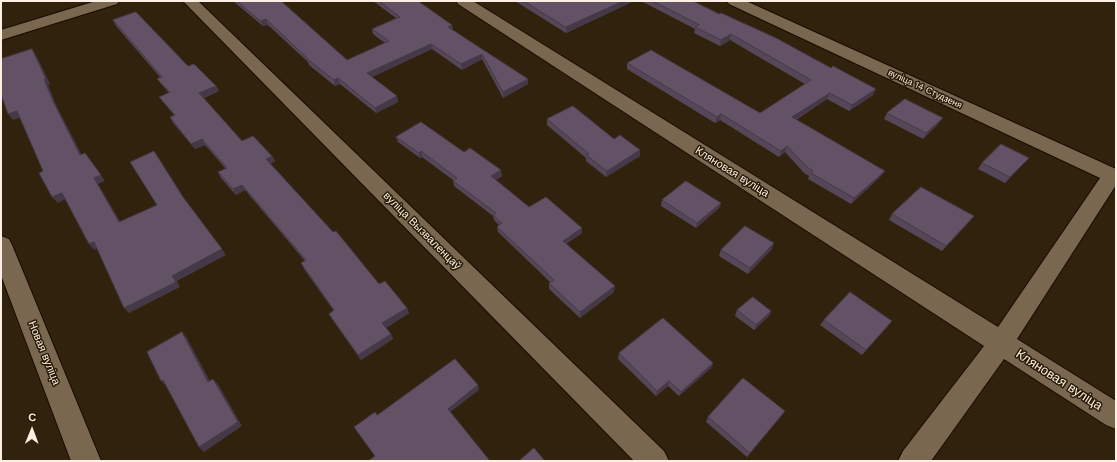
<!DOCTYPE html>
<html>
<head>
<meta charset="utf-8">
<style>
  body { margin:0 }
  #map { position:relative; width:1117px; height:462px; overflow:hidden; background:#31220d; font-family:"Work Sans",sans-serif }
  canvas { display:block }
  .frame { position:absolute; inset:0; border:2px solid #fbf0e3; pointer-events:none }
  .north { position:absolute; left:12px; top:410px; width:40px; height:40px; -webkit-text-stroke:3px #271904; paint-order:stroke; rotate:1deg; font-size:11px; font-weight:700; line-height:16px; text-align:center; color:#fbf0e3 }
  .north::after { content:''; display:block; margin:auto; width:14px; height:18px; background:#fbf0e3; clip-path:polygon(50% 0,100% 100%,50% 72%,0 100%) }
</style>
</head>
<body>
<div id="map">
<canvas width="1117" height="462"></canvas>
<div class="frame"></div>
<div class="north">С</div>
</div>
<script>
const context = document.querySelector('canvas').getContext('2d');
context.lineJoin = 'round';
function strokePath(path, color, width, dash) { context.strokeStyle = color; context.lineWidth = width; context.lineCap = dash ? 'butt' : 'round'; context.setLineDash(dash || []); context.stroke(path); }
function fillPath(path, color) { context.fillStyle = color; context.fill(path, 'evenodd'); }
function write(font, color, halo, rows, align = 'center') {
  context.font = font + ' "Work Sans",sans-serif'; context.lineWidth = 3; context.setLineDash([]); context.textBaseline = 'middle'; context.strokeStyle = halo; context.fillStyle = color; for (const [text, x, y, turn = 0] of rows) {
    context.save(); context.translate(x, y); context.rotate((+turn || 0) * Math.PI / 180); context.textAlign = isNaN(turn) ? turn : align; if (halo) context.strokeText(text, 0, 0); context.fillText(text, 0, 0); context.restore();
  }
}
const minor = new Path2D(`
  M96 1H119L117 4 1 40V30Z
  M183 1H198L664 451 669 461H634Z
  M456 1H473L998 327 1100 178 729 4 727 1H746L1116 169V185L1017 339 1116 401V429L1106 425 1004 359 931 461H898L903 451 984 346 458 4Z
  M1 236 9 239 12 245 101 461H71L1 275Z`);
strokePath(minor, '#190b00', 2);
fillPath(minor, '#796750');
fillPath(new Path2D(`
  M233 1H281L347 60 385 43 373 34 372 29 396 18 373 1H418L452 25 453 30 528 79V84L503 98 482 59 462 70 432 49 372 77 397 96 398 102 376 113 340 84 335 86 309 65 308 62 268 25 263 26Z
  M515 1H634L566 33Z
  M641 1H693L873 95 849 111 827 99 796 120 881 176 851 204 808 179 809 176 804 173 785 152 779 157 720 120 715 123 627 69V63L760 113 805 84 730 40 720 46 694 33 695 29Z
  M113 20 188 66 216 86 219 91 204 98 242 141 272 156 275 161 270 164 379 284 407 308 409 313 386 328 391 334 393 339 361 360 332 319 329 314 334 311 304 269 301 263 305 261 245 190 236 195 221 178 218 172 226 169 205 145 195 149 173 123 170 117 174 115 163 102 159 97 169 93 161 84 157 79 160 77 116 26Z
  M887 113 939 123 923 139 884 119Z
  M547 119 614 139 640 150V156L606 177 586 161V158L547 125Z
  M396 137 464 152 502 176 496 180 529 207 582 228V233L566 244 614 292 580 318 549 289V283L550 282 498 232 497 227 499 225 494 220 493 216 454 186 453 181V180L422 157 420 158 398 142Z
  M1029 158 1024 163 1005 183 978 169 982 163Z
  M662 200 721 203 719 208 696 228 661 206Z
  M892 214 974 216 969 222 942 251 889 220Z
  M772 249 748 274 719 256 721 250Z
  M737 310 771 311 769 316 754 330 735 316Z
  M824 320 888 326 862 355 820 325Z
  M619 353 713 363 711 368 679 396 668 386 656 396 618 359Z
  M782 415 747 457 706 422 708 417Z`), '#554658');
fillPath(new Path2D(`
  M623 1H634L566 33V27Z
  M266 19 268 25 263 26 261 21Z
  M452 25 453 31 448 27Z
  M731 34 730 40 720 46 721 40Z
  M431 44 432 49 368 79 367 73Z
  M32 49 36 55 50 84 48 85 57 107 85 161 80 155 53 101Z
  M482 54V59L462 70 461 64Z
  M338 78 340 84 335 86 334 80Z
  M528 79V84L503 98V92Z
  M216 86 219 91 202 98 199 93Z
  M876 89 873 95 849 111 852 105Z
  M830 93 827 99 790 123 792 117Z
  M397 96 398 102 376 113 375 108Z
  M17 111 22 117 13 120 8 114Z
  M721 114 720 120 715 123 717 117Z
  M943 118 939 123 923 139 926 133Z
  M202 139 205 145 195 149 191 144Z
  M787 146 785 152 779 157 781 151Z
  M640 150V156L606 177 607 171Z
  M421 151 422 157 420 158 419 153Z
  M85 153 105 181 98 184 124 228 119 222 94 178Z
  M272 156 275 161 269 164 266 159Z
  M501 170 502 176 492 182 491 176Z
  M885 171 881 176 851 204 854 198Z
  M242 185 245 190 236 195 233 189Z
  M62 193 67 198 58 203 52 197Z
  M721 203 719 208 696 228 697 223Z
  M974 216 969 222 942 251 946 246Z
  M582 228V233L562 246 563 241Z
  M94 242 99 247 94 250 89 244Z
  M774 243 772 249 748 274 750 268Z
  M222 249 226 255 177 281 180 287 129 313 124 308 172 276Z
  M615 286 614 292 580 318V312Z
  M407 308 409 313 385 328 382 323Z
  M771 311 769 316 754 330 756 325Z
  M892 321 888 326 862 355 866 350Z
  M182 332 187 338 213 387 208 382Z
  M391 334 393 339 361 360 358 355Z
  M713 363 711 368 679 396 681 392Z
  M213 379 218 384 242 426 204 452 199 447Z
  M163 380 166 386 161 381Z
  M669 381 668 386 656 396 657 391Z
  M478 385 479 390 449 413 448 409Z
  M785 411 782 415 747 457 750 453Z`), '#453947');
const building = new Path2D(`
  M237 1H281L347 60 389 41 372 29 400 17 379 1H418L452 25 448 27 528 79 503 92 482 54 461 64 431 44 367 73 397 96 375 108 338 78 334 80 307 59H308L266 19 261 21Z
  M524 1H623L566 27Z
  M653 1H693L719 14 721 13 776 38 831 68 833 66 876 89 852 105 830 93 792 117 885 171 854 198 811 173 813 171 807 167 787 146 781 151 721 114 717 117 627 63 651 50 760 113 811 80 731 34 721 40 695 27 699 25Z
  M136 12 188 66 194 64 216 86 199 93 242 141 253 136 272 156 266 159 333 232 336 231 379 284 385 281 407 308 382 323 391 334 358 355 329 314 334 310 301 263 306 260 242 185 233 189 218 172 227 168 202 139 191 144 170 117 175 115 159 97 170 92 157 79 162 77 113 20Z
  M32 49 46 79H44L53 101 80 155 85 153 101 175 94 178 119 222 157 205 130 162 154 151 183 197 222 249 172 276 176 282 124 308 94 242 89 244 62 193 52 197 39 173 43 171 17 111 8 114 1 94V59Z
  M905 99 943 118 926 133 887 113Z
  M573 106 614 139 620 135 640 150 607 171 586 155 589 154 547 119Z
  M421 122 464 152 470 148 501 170 491 176 529 207 546 197 582 228 563 241 615 286 580 312 549 283 554 280 497 227 502 223 493 215 496 213 453 181 457 178 421 151 419 153 396 137Z
  M1001 144 1029 158 1010 177 982 163Z
  M686 181 721 203 697 223 662 200Z
  M921 187 974 216 946 246 892 214Z
  M745 226 774 243 750 268 721 250Z
  M850 292 892 321 866 350 824 320Z
  M753 297 771 311 756 325 737 310Z
  M663 318 713 363 681 392 669 381 657 391 619 353Z
  M182 332 208 382 213 379 238 422 199 447 163 380 161 381 147 352Z
  M455 359 478 385 448 409 490 461H368L375 456 354 427 375 412 377 415Z
  M743 378 785 411 750 453 708 417Z
  M534 448 545 461H519Z`);
fillPath(building, '#635166');
strokePath(building, '#453947', 1);
write('9px', '#fbf0e3', '#271904', [
  ["вуліца 14 Студзеня",925,89,25]
]);
write('11px', '#fbf0e3', '#271904', [
  ["Кляновая вуліца",732,172,32],
  ["вуліца Вызваленцаў",422,231,45],
  ["Новая вуліца",44,353,68]
]);
write('13px', '#fbf0e3', '#271904', [
  ["Кляновая вуліца",1059,380,33]
]);
</script>
</body>
</html>
